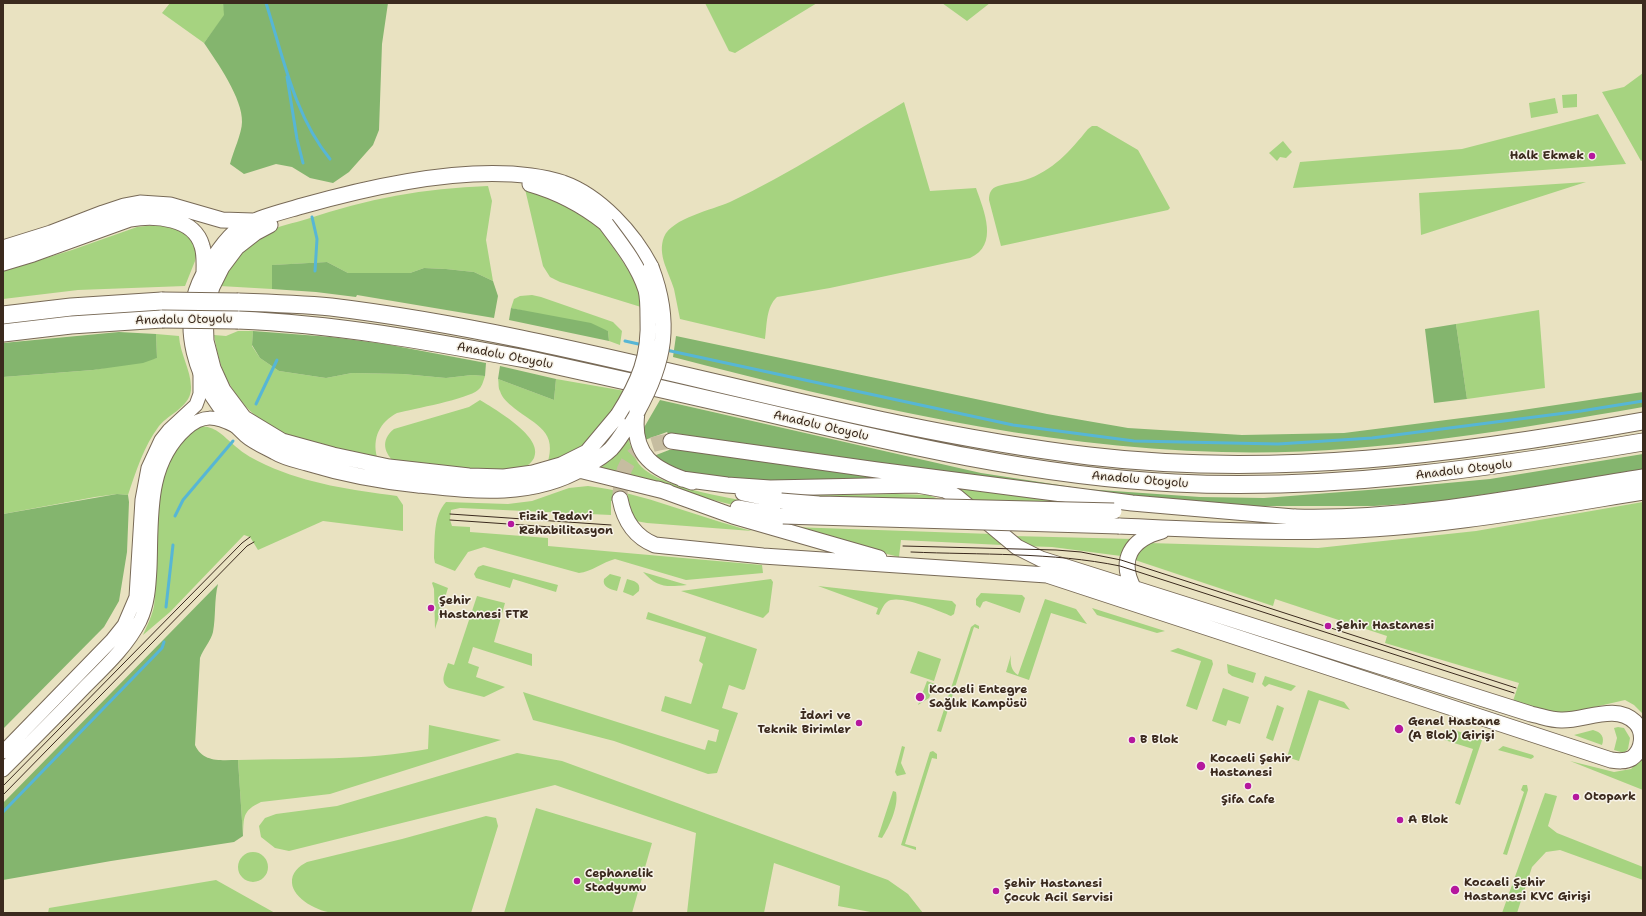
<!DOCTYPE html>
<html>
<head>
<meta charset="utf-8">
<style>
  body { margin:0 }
  #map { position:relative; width:1646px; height:916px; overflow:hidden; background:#e9e2c1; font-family:"Shantell Sans",sans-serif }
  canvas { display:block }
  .frame { position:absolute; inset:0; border:4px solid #3b2a1e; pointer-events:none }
</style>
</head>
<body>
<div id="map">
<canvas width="1646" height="916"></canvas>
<div class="frame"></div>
</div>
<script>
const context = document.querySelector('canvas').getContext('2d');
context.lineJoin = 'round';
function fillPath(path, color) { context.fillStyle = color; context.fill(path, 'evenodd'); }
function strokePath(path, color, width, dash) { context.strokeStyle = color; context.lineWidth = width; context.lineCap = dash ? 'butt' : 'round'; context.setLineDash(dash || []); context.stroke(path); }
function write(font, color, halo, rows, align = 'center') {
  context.font = font + ' "Shantell Sans",sans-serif'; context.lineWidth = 3; context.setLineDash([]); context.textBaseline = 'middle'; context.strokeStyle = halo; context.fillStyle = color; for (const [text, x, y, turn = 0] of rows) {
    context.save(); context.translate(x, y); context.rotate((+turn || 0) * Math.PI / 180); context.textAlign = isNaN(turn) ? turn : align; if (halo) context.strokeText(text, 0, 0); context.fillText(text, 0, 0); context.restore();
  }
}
fillPath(new Path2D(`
  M170 3H223L225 15 204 43 162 13Z
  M705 3H817L735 53 729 51Z
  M942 3H990L967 21Z
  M1643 73V160L1641 161 1602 92 1624 87Z
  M1577 94V107L1563 108 1562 95Z
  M1555 98 1558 113 1531 118 1529 103Z
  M904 102 930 191 976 188C984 211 999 245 970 258L830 288 777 297C766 307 767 325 765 339L680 319C678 309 676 299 674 289 669 272 657 255 664 237 672 218 712 210 730 202 790 174 847 136 904 102Z
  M1598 114 1626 164 1293 188 1300 162 1462 149Z
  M1092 126H1097L1138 150 1170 208 1168 210 1001 246 989 200C989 193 991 188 998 186 1007 183 1016 183 1025 180 1053 171 1070 151 1088 129Z
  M1283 141 1292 152 1286 158 1280 157 1277 161 1269 153Z
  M1586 182 1421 235 1419 193Z
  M488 186 492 201 486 240 493 281 474 272 446 269 424 268 410 273H348L327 262 273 265 272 289 220 286C230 264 245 245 267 232 278 226 294 223 307 219 366 199 425 188 488 186Z
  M525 189 548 195 599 225 634 279 639 290 641 307 560 282 550 277 543 266Z
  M156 225 173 227 191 235 197 250 195 261 185 286 78 290 3 299V271L72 250 137 227Z
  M532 295 541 297 613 322 622 331 620 345 609 341 608 331 511 308 514 299 520 296Z
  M1539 310 1545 388 1467 399 1456 324Z
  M238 331H253L252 346 260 358 279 371 326 378 352 373 403 374 446 378 472 375 485 376C483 382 482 387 478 390 468 399 413 409 397 413 380 422 372 438 377 457 344 450 305 445 275 429 251 417 231 392 222 368 218 357 216 346 214 335L226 336Z
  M156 334 179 336C180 354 191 370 191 387 192 406 170 413 159 426 144 446 136 471 128 495L117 494 95 497 3 514V377L93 370 157 358Z
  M498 379 554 400 556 379 625 391 616 410 589 443 547 465C558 431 537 426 514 408 508 403 502 398 500 391 498 388 499 383 498 379Z
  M480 400C496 410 544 437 534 458 528 470 511 471 499 473 488 474 476 471 466 470 442 468 419 466 396 463 384 454 380 440 394 429L469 407Z
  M202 426C218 428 223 436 235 446 244 454 255 460 266 465 308 484 352 490 397 496L403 505V531L323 521 258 550 250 537 244 535 170 612 143 635C147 626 152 616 154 606 162 553 141 480 185 439 191 433 195 429 202 426Z
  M628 438C632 450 635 463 645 470 674 492 748 501 784 507L733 505 597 471 618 452Z
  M927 482 1093 505 980 504Z
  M588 486C644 493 697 517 752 531L647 523 630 520 626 499 611 501V515L460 508 451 510 450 520 452 526 470 527V532L548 538V546L762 565 763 573 686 580 615 559C603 562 591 572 579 573L484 547 468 552 455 571 435 563 434 558C435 539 433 516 446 502L508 504 532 501 569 488Z
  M897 494 928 495 947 502 779 496Z
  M1643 502V714L1634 705 1625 700 1560 715 1513 701 1519 683 1385 643 1387 636 1275 599 1273 606 1135 560 1140 549 1149 543 1318 548 1476 531Z
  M792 527 992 534 1002 545 901 540 899 557 792 530Z
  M1013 536 1133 539 1121 556 1052 547 1023 546Z
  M483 565 558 585 556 592 513 579 510 588 476 578 474 574 478 567Z
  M643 572 687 585C666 587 658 588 643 572Z
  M610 574 621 577 617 591C610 589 602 587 604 579Z
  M627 579C634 581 641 582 639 591L633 596 623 592Z
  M771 579 773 582 769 612 763 618 681 591Z
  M433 582 448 588 435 629 434 589 432 583Z
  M818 586 952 601 956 605 954 614 951 616C939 611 897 593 887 602 883 605 881 611 879 615L876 614 878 608Z
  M981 593 1022 595 1025 598 1020 613 986 601 983 602 980 608 976 605V599Z
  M477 596 505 603 494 642 532 654V666L473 647 468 663 479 667 476 677 505 687 484 697 449 688C439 682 445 673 448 663L454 665Z
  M1045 599 1076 609 1087 624 1051 613 1029 680 1006 672 1011 655C1010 663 1011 671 1018 675Z
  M1092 608 1165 631 1157 633 1097 615Z
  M648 612 757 649 745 689 743 690 729 685 722 708 738 713 717 773 708 774 614 741 533 720 523 692 705 750 708 740 716 742 719 730 661 711 665 696 691 704 703 664 699 661 706 637 646 619Z
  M975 624 979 626V629L974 627 941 732 937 731 971 627Z
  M1178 648 1212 660 1213 664 1197 710 1186 706 1201 661 1170 651Z
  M918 651 941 659 934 681 910 673Z
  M1227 664 1256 673 1253 683 1232 676 1228 673Z
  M1265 676 1296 686 1291 691 1269 684 1265 687 1262 684Z
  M927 681 935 684 929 698 918 705Z
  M1223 688 1249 697 1240 724 1228 720 1226 726 1212 721Z
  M1308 690 1344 702 1350 710 1319 700 1299 761 1287 757Z
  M1277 705 1284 708 1273 741 1266 738Z
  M429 725 501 740 330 794 261 802C242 811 244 817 243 836L238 760C301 758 366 761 428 749Z
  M1618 727 1624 728 1630 738 1628 749 1624 753 1614 750 1617 738 1614 728Z
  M1452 729 1482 740 1460 805 1455 803 1473 749 1432 736Z
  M1593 730C1601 732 1605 737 1602 745L1574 735Z
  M902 746 905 747 901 763 906 774 897 776 895 772Z
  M1503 746 1533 755 1534 757 1531 759 1498 750Z
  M933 751 937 754V759L932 758 905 844 916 847V850L901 845 930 752Z
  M517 753 562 761 888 880 908 894 923 913H876L838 906 840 886 774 863 764 913H687L696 833 555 785 289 851 275 848 261 837 259 826 265 818 276 814 337 806Z
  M1643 757V790L1570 761 1614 772 1631 769Z
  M1523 785H1527L1528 790 1507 855 1503 854 1524 792 1521 790Z
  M893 791 896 792C899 806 889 827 882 838L878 837Z
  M1545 793 1557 796 1548 826 1557 833 1643 867V880L1560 850 1546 852 1532 867 1517 913H1502Z
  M536 808 652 843 632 913H504Z
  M486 816 496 818 498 826 471 913C440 913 408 913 376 913 362 913 348 914 334 913 319 912 293 899 292 883 291 873 299 866 307 862L402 839Z
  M238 867a15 15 0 1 1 30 0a15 15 0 1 1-30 0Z
  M216 880 275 913H48L49 908Z`), '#a6d380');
fillPath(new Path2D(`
  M223 3H388L382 44 379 130 373 145 349 172 333 183 310 178 292 167 276 164 244 174 230 164C233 152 242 133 242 122 243 99 217 62 204 43L224 15Z
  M327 262 348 273H410L424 268 446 269 474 272 493 281 498 296 494 318 357 295 356 297 316 292 272 289V265Z
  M511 308 591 323 608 331 609 341 509 320Z
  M1456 324 1467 399 1434 403 1425 329Z
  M253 331 331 337 385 344 486 363 485 376 472 375 446 378 403 374 352 373 326 378 279 371 260 358 252 345Z
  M119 332 156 334 157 358 143 363 93 370 3 377V343Z
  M676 336 1047 414 1128 428 1242 435 1344 433 1509 412 1643 392V407C1504 431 1363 456 1222 452 1035 447 853 404 673 357Z
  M500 366 556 379 554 400 498 379Z
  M660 400 981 473 1085 489 1200 497 1264 498 1394 488 1490 479 1643 454V471L1433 502 1374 506H1215L1132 500 670 436 667 432 642 441V431Z
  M682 449 927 482 771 484 684 476 651 457 669 450Z
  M117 494 128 495 129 502 127 552 119 601 104 627 3 729V514Z
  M218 584C214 600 216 616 213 632 211 641 203 649 200 658L195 745C203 763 221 760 238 760L243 836 234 842 111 861 3 880V803Z`), '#84b56e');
strokePath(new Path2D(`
  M266 3C283 56 294 115 330 159
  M287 77 297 139 303 163
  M312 217 317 239 315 271
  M625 341 643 345
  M666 350 1013 425 1134 441 1278 444 1372 438 1581 411 1643 401
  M256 404 277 360
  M175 516 183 500 233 441
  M166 607 173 545
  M3 812 162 648 164 642`), '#57b6d5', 3);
strokePath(new Path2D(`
  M620 499C620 461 634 445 671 441`), '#c6bda0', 15, [15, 8]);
const secondary = new Path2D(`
  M3 752 112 640 124 625 136 597 142 500 148 468 161 440 169 430 196 405 200 394V374
  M3 770C30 743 57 716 84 688 104 668 127 647 140 621 148 604 149 587 150 568 152 519 146 465 186 429 203 414 215 416 235 426`);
const primary = new Path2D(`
  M530 184C558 192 581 204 604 222
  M270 225 255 233 237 247 222 267 212 287 205 311 206 341 213 368 223 390 244 418 282 441 333 455 389 467 469 476 504 477 533 473 561 465 587 452 618 415
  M3 248 51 233 103 213 124 206 140 203 170 205 222 220 253 221
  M3 263 33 254 130 219C155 215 194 217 202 246 205 255 204 265 204 274
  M637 412C628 424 621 438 611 449 603 457 592 463 583 468 532 498 474 491 418 485 380 481 343 474 307 463 296 460 285 458 275 452 266 447 254 442 246 435 195 389 170 319 213 259 219 250 226 240 234 233 250 219 282 212 302 206 376 185 489 159 563 183 600 196 634 234 651 267
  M637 412C631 456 654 470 692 482
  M671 441 877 470 1132 503 1305 518
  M579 470 668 492
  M658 489 733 516 879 558
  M743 493 781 501
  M620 499C624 520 635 537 655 545L763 556 1047 575 1611 760C1618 761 1625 762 1632 758 1643 750 1645 732 1635 722 1615 703 1585 721 1561 720 1551 720 1541 716 1531 714L1041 559 1017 547 957 497 945 490 917 485 770 488 727 485 682 479
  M738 508 783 516
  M1295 517C1411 520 1528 495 1643 477
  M1119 526C1188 529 1258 533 1328 531 1433 529 1539 509 1643 492
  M1134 589C1118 560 1131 539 1162 531`);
const highway = new Path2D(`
  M238 302C269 303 300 304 331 307 587 338 833 425 1089 456 1274 478 1460 454 1643 421
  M3 315 71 307 162 301
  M238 320C337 324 433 342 531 360 608 377 686 394 763 412 899 444 1035 476 1175 483 1333 491 1489 468 1643 442
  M3 333 71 325 162 319`);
strokePath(secondary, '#786a57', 15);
strokePath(primary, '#786a57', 17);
strokePath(highway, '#786a57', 19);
strokePath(secondary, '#fff', 13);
strokePath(primary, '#fff', 15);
strokePath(highway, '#fff', 17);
strokePath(new Path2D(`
  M450 514 611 525
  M450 520 610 531
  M903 546 1056 550 1081 552 1121 560 1516 688
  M911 552C980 555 1052 552 1120 566L1514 693
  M3 786 242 543 250 537
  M3 795 247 546 254 542`), '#3b2a1e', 1);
const primaryBridge = new Path2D(`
  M606 224C621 244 638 265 646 290 648 298 648 308 648 317 650 356 639 382 618 415
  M637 412C665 362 672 322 651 267
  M781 501 819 504 1114 511
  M783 516 1119 526`);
const highwayBridge = new Path2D(`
  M162 301 238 302
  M162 319 238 320`);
strokePath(primaryBridge, '#786a57', 17, []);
strokePath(highwayBridge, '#786a57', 19, []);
strokePath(primaryBridge, '#fff', 15);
strokePath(highwayBridge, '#fff', 17);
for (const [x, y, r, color] of [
  [1592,156,4,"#b5179e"],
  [511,524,4,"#b5179e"],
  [431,608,4,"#b5179e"],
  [1328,626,4,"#b5179e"],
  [920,697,5,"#b5179e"],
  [859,723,4,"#b5179e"],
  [1399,729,5,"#b5179e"],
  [1132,740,4,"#b5179e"],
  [1201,766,5,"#b5179e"],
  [1248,786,4,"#b5179e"],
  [1576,797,4,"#b5179e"],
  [1400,820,4,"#b5179e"],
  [577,881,4,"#b5179e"],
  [1455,890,5,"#b5179e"],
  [996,891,4,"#b5179e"]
]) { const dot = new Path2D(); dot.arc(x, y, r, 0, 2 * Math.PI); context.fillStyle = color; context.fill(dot); strokePath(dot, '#f7f3e8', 1.5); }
write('bold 12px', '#3b2a1e', '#f7f3e8', [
  ["Halk Ekmek",1584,156,"right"],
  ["Fizik Tedavi",519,517],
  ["Rehabilitasyon",519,531],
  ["Şehir",439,601],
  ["Hastanesi FTR",439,615],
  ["Şehir Hastanesi",1336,626],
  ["Kocaeli Entegre",929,690],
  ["Sağlık Kampüsü",929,704],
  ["İdari ve",851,716,"right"],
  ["Teknik Birimler",851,730,"right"],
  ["Genel Hastane",1408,722],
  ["(A Blok) Girişi",1408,736],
  ["B Blok",1140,740],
  ["Kocaeli Şehir",1210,759],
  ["Hastanesi",1210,773],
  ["Otopark",1584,797],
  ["Şifa Cafe",1248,800,"center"],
  ["A Blok",1408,820],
  ["Cephanelik",585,874],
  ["Stadyumu",585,888],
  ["Kocaeli Şehir",1464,883],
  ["Hastanesi KVC Girişi",1464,897],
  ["Şehir Hastanesi",1004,884],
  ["Çocuk Acil Servisi",1004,898]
], 'left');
write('12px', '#3b2a1e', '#f7f3e8', [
  ["Anadolu Otoyolu",184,320,-1],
  ["Anadolu Otoyolu",505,356,11],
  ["Anadolu Otoyolu",821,426,13],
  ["Anadolu Otoyolu",1464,470,-7],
  ["Anadolu Otoyolu",1140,480,5]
]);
</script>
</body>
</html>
